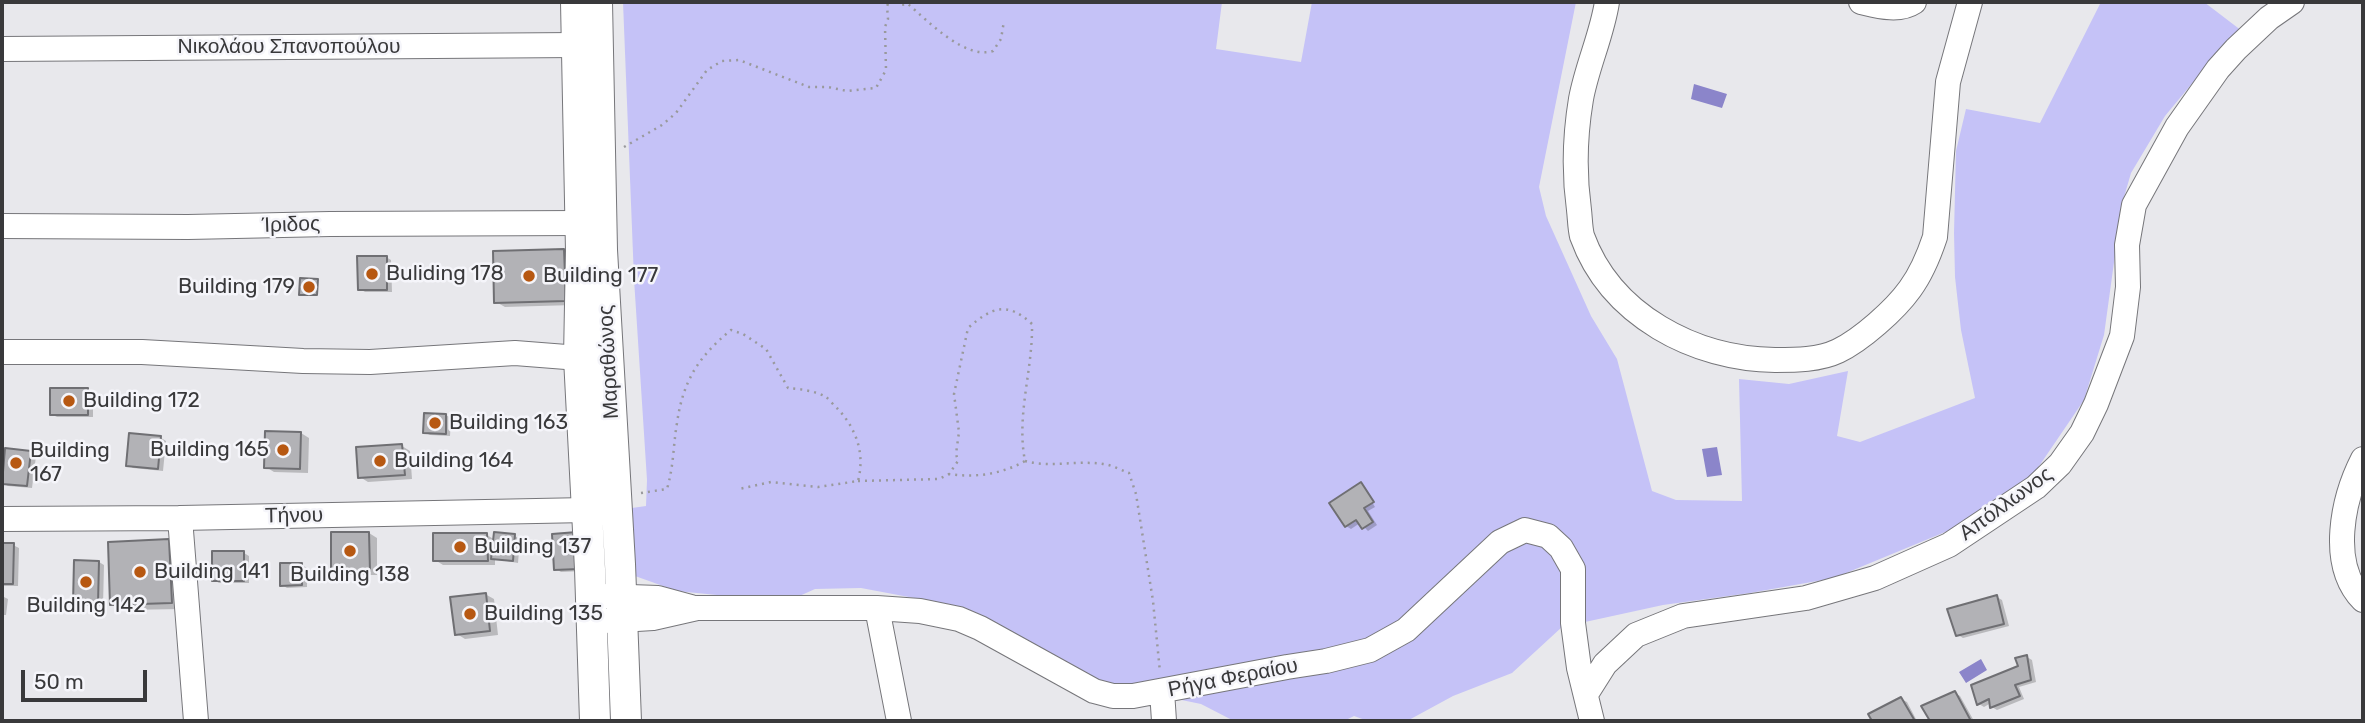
<!DOCTYPE html>
<html>
<head>
<meta charset="utf-8">
<style>
  body { margin:0 }
  #map { position:relative; width:2365px; height:723px; overflow:hidden; background:#e8e8ec; font-family:Rubik,sans-serif }
  canvas { display:block }
  .frame { position:absolute; inset:0; border:4px solid #39393b; pointer-events:none }
  .scale { position:absolute; left:21px; top:670px; width:126px; height:32px; box-sizing:border-box; border:4px solid #39393b; border-top:0; padding-left:9px; font-size:21px; line-height:24px; white-space:nowrap; color:#39393b; -webkit-text-stroke:5px #f5f5fa; paint-order:stroke }
</style>
</head>
<body>
<div id="map">
<canvas width="2365" height="723"></canvas>
<div class="frame"></div>
<div class="scale">50 m</div>
</div>
<script>
const context = document.querySelector('canvas').getContext('2d');
context.lineJoin = 'round';
function fillPath(path, color) { context.fillStyle = color; context.fill(path, 'evenodd'); }
function strokePath(path, color, width, dash) { context.strokeStyle = color; context.lineWidth = width; context.lineCap = dash ? 'butt' : 'round'; context.setLineDash(dash || []); context.stroke(path); }
function write(font, color, halo, rows, align = 'center') {
  context.font = font + ' Rubik,sans-serif'; context.lineWidth = 5; context.setLineDash([]); context.textBaseline = 'middle'; context.strokeStyle = halo; context.fillStyle = color; for (const [text, x, y, turn = 0] of rows) {
    context.save(); context.translate(x, y); context.rotate((+turn || 0) * Math.PI / 180); context.textAlign = isNaN(turn) ? turn : align; if (halo) context.strokeText(text, 0, 0); context.fillText(text, 0, 0); context.restore();
  }
}
fillPath(new Path2D(`
  M623 2H1222L1216 49 1301 62 1312 2H1576L1539 187 1546 216 1591 316 1617 359 1652 491 1676 500 1742 501 1739 379 1789 384 1848 371 1837 436 1860 442 1975 398 1961 330 1955 277 1954 233 1956 151 1966 109 2040 123 2101 2H2204L2242 31 2214 57 2165 116 2131 173 2122 204 2104 335 2084 400 2033 475 1950 530 1834 578 1750 593 1663 605 1562 627 1512 673 1453 696 1407 721H1368L1354 716 1344 721H1234L1201 704 1094 682 946 604 861 588 815 589 786 602 677 591 635 576 632 508 646 506 647 480 634 279Z`), '#c5c2f7');
fillPath(new Path2D(`
  M1694 84 1727 94 1722 108 1691 99Z
  M1717 447 1722 475 1707 477 1702 449Z
  M1981 659 1987 670 1966 683 1959 672Z`), '#8b85ca');
fillPath(new Path2D(`
  M564 251 572 256 574 305 505 307 496 302Z
  M386 257 391 260 392 292H365L360 289Z
  M87 389 93 392V417H57L51 414Z
  M446 415 451 418 450 436 430 435 424 432Z
  M301 433 309 438 308 473 274 472 266 467Z
  M161 438 166 441 163 471 133 468 128 465Z
  M402 446 410 451 412 479 368 482 360 477Z
  M2 448 31 453 36 456 32 488 8 486 2 483V486Z
  M1361 484 1375 507 1368 511 1377 525 1368 531 1360 523 1351 529 1346 526Z
  M369 533 377 538V575H341L333 570Z
  M487 535 495 540 515 536 520 539 518 563 495 559V565H443L435 560Z
  M554 535 584 571 561 572 556 569Z
  M169 541 180 548 182 609 123 610 112 604Z
  M2 545H13L19 548 18 586H2Z
  M244 553 249 556V583H219L214 580Z
  M99 562 104 565 103 606H80L75 603Z
  M302 565 307 568V587L287 588 282 585Z
  M485 594 494 599 498 635 465 639 457 634Z
  M2 596 8 599 6 615H2Z
  M1997 597 2002 600 2009 626 1963 638 1958 635Z
  M2027 657 2032 660 2036 682 2019 687 2024 699 1997 710 1992 707 1991 703 1984 707 1979 704 2021 667Z
  M1955 693 1960 696 1974 721H1932L1924 707Z
  M1901 699 1907 702 1917 721H1874L1871 715Z`), '#0003');
const building = new Path2D(`
  M564 249 566 301 494 303 493 251Z
  M357 256H387V290H358Z
  M300 278 318 279 317 295H299Z
  M50 388H88V415H50Z
  M424 413 446 414V434L423 433Z
  M265 431 301 432 300 469 264 468Z
  M129 433 161 436 158 469 126 466Z
  M402 444 405 475 358 478 356 447Z
  M5 448 31 451 27 486 2 484Z
  M1361 482 1374 502 1364 508 1373 522 1362 529 1356 520 1345 527 1329 503Z
  M331 532H369L370 571H331Z
  M494 532 515 534 513 561 491 559Z
  M577 532 579 569 554 570 552 534Z
  M433 533H487L488 561H433Z
  M169 539 172 603 110 605 108 542Z
  M2 543H14L13 584H2Z
  M212 551H244V581H212Z
  M74 560 99 561 98 604H73Z
  M280 563H302V585L280 586Z
  M486 593 490 631 455 635 450 597Z
  M1997 595 2004 624 1956 636 1947 609Z
  M2027 655 2031 680 2015 685 2020 696 1990 708 1989 699 1977 705 1971 685 2018 666 2015 658Z
  M1955 691 1971 721H1930L1921 706Z
  M1901 697 1915 721H1872L1868 714Z`);
fillPath(building, '#b2b2b6');
strokePath(building, '#6f6f73', 2);
const minor = new Path2D(`
  M1607 2C1602 35 1587 66 1581 99 1575 135 1574 174 1579 210 1580 218 1580 228 1582 236 1611 316 1695 359 1775 360 1796 360 1819 360 1838 351 1861 340 1895 310 1910 289 1921 274 1929 255 1935 237L1948 82 1970 2
  M1861 2C1878 6 1899 12 1914 2
  M2 49 577 45
  M2 226 188 227 330 224 581 223
  M2 352H142L303 361 370 362 515 353 579 358
  M2363 459C2343 498 2328 564 2363 600
  M180 518 196 721
  M2 519 180 518 587 510
  M602 596 658 598 691 607
  M877 608 899 721
  M604 621 653 618 697 608H877L920 611 959 619 980 628 1094 691 1113 696H1133L1287 667 1326 661 1370 650 1406 630 1500 542 1525 530 1548 536 1561 548 1573 569V623L1579 668 1592 721
  M1162 691 1164 721
  M1586 694 1605 664 1636 635 1683 616 1806 598 1875 578 1949 545 2036 487 2060 464 2082 433 2096 404 2122 336 2128 287 2127 245 2134 205 2177 127 2218 69 2236 49 2269 18 2292 2`);
const major = new Path2D(`
  M576 2 581 251 579 358 590 569 595 721
  M597 2 602 250 620 564 626 721`);
strokePath(minor, '#76767a', 26);
strokePath(major, '#76767a', 32);
strokePath(new Path2D(`
  M896 2 901 5 908 4C928 21 965 60 993 51L1001 39 1004 21
  M624 147 662 125 676 113 707 70 722 61 739 60 809 87H828L847 91 876 88 886 70 885 27 888 19 887 6 889 2
  M1025 461C1051 468 1076 460 1103 464 1112 465 1121 470 1129 473L1136 494 1153 601 1160 672
  M858 481 939 479 949 474 958 461 956 454 959 432 954 394 968 328C992 307 1007 301 1032 324 1033 370 1016 415 1025 461 1002 474 976 478 949 474
  M641 493 667 489C674 465 673 446 677 423 683 381 698 357 731 330L743 334 766 349 788 388C800 389 816 391 826 397 830 400 834 406 838 409 857 430 865 454 858 481L818 487 771 482 739 489`), '#99999c', 2.5, [2, 5]);
strokePath(minor, '#fff', 24);
strokePath(major, '#fff', 30);
for (const [x, y, r, color] of [
  [372,274,7,"#b75812"],
  [529,276,7,"#b75812"],
  [309,287,7,"#b75812"],
  [69,401,7,"#b75812"],
  [435,423,7,"#b75812"],
  [283,450,7,"#b75812"],
  [380,461,7,"#b75812"],
  [16,463,7,"#b75812"],
  [460,547,7,"#b75812"],
  [350,551,7,"#b75812"],
  [140,572,7,"#b75812"],
  [86,582,7,"#b75812"],
  [470,614,7,"#b75812"]
]) { const dot = new Path2D(); dot.arc(x, y, r, 0, 2 * Math.PI); context.fillStyle = color; context.fill(dot); strokePath(dot, '#f5f5fa', 2.5); }
write('21px', '#39393b', '#f5f5fa', [
  ["Νικολάου Σπανοπούλου",289,47],
  ["Ίριδος",291,225,-2],
  ["Μαραθώνος",609,362,-93],
  ["Απόλλωνος",2006,504,-36],
  ["Τήνου",294,516,-1],
  ["Ρήγα Φεραίου",1233,678,-11]
]);
write('21px', '#39393b', '#f5f5fa', [
  ["Buliding 178",386,274],
  ["Building 177",543,276],
  ["Building 179",295,287,"right"],
  ["Building 172",83,401],
  ["Building 163",449,423],
  ["Building 165",269,450,"right"],
  ["Building",30,451],
  ["167",30,475],
  ["Building 164",394,461],
  ["Building 137",474,547],
  ["Building 141",154,572],
  ["Building 138",350,575,"center"],
  ["Building 142",86,606,"center"],
  ["Building 135",484,614]
], 'left');
</script>
</body>
</html>
